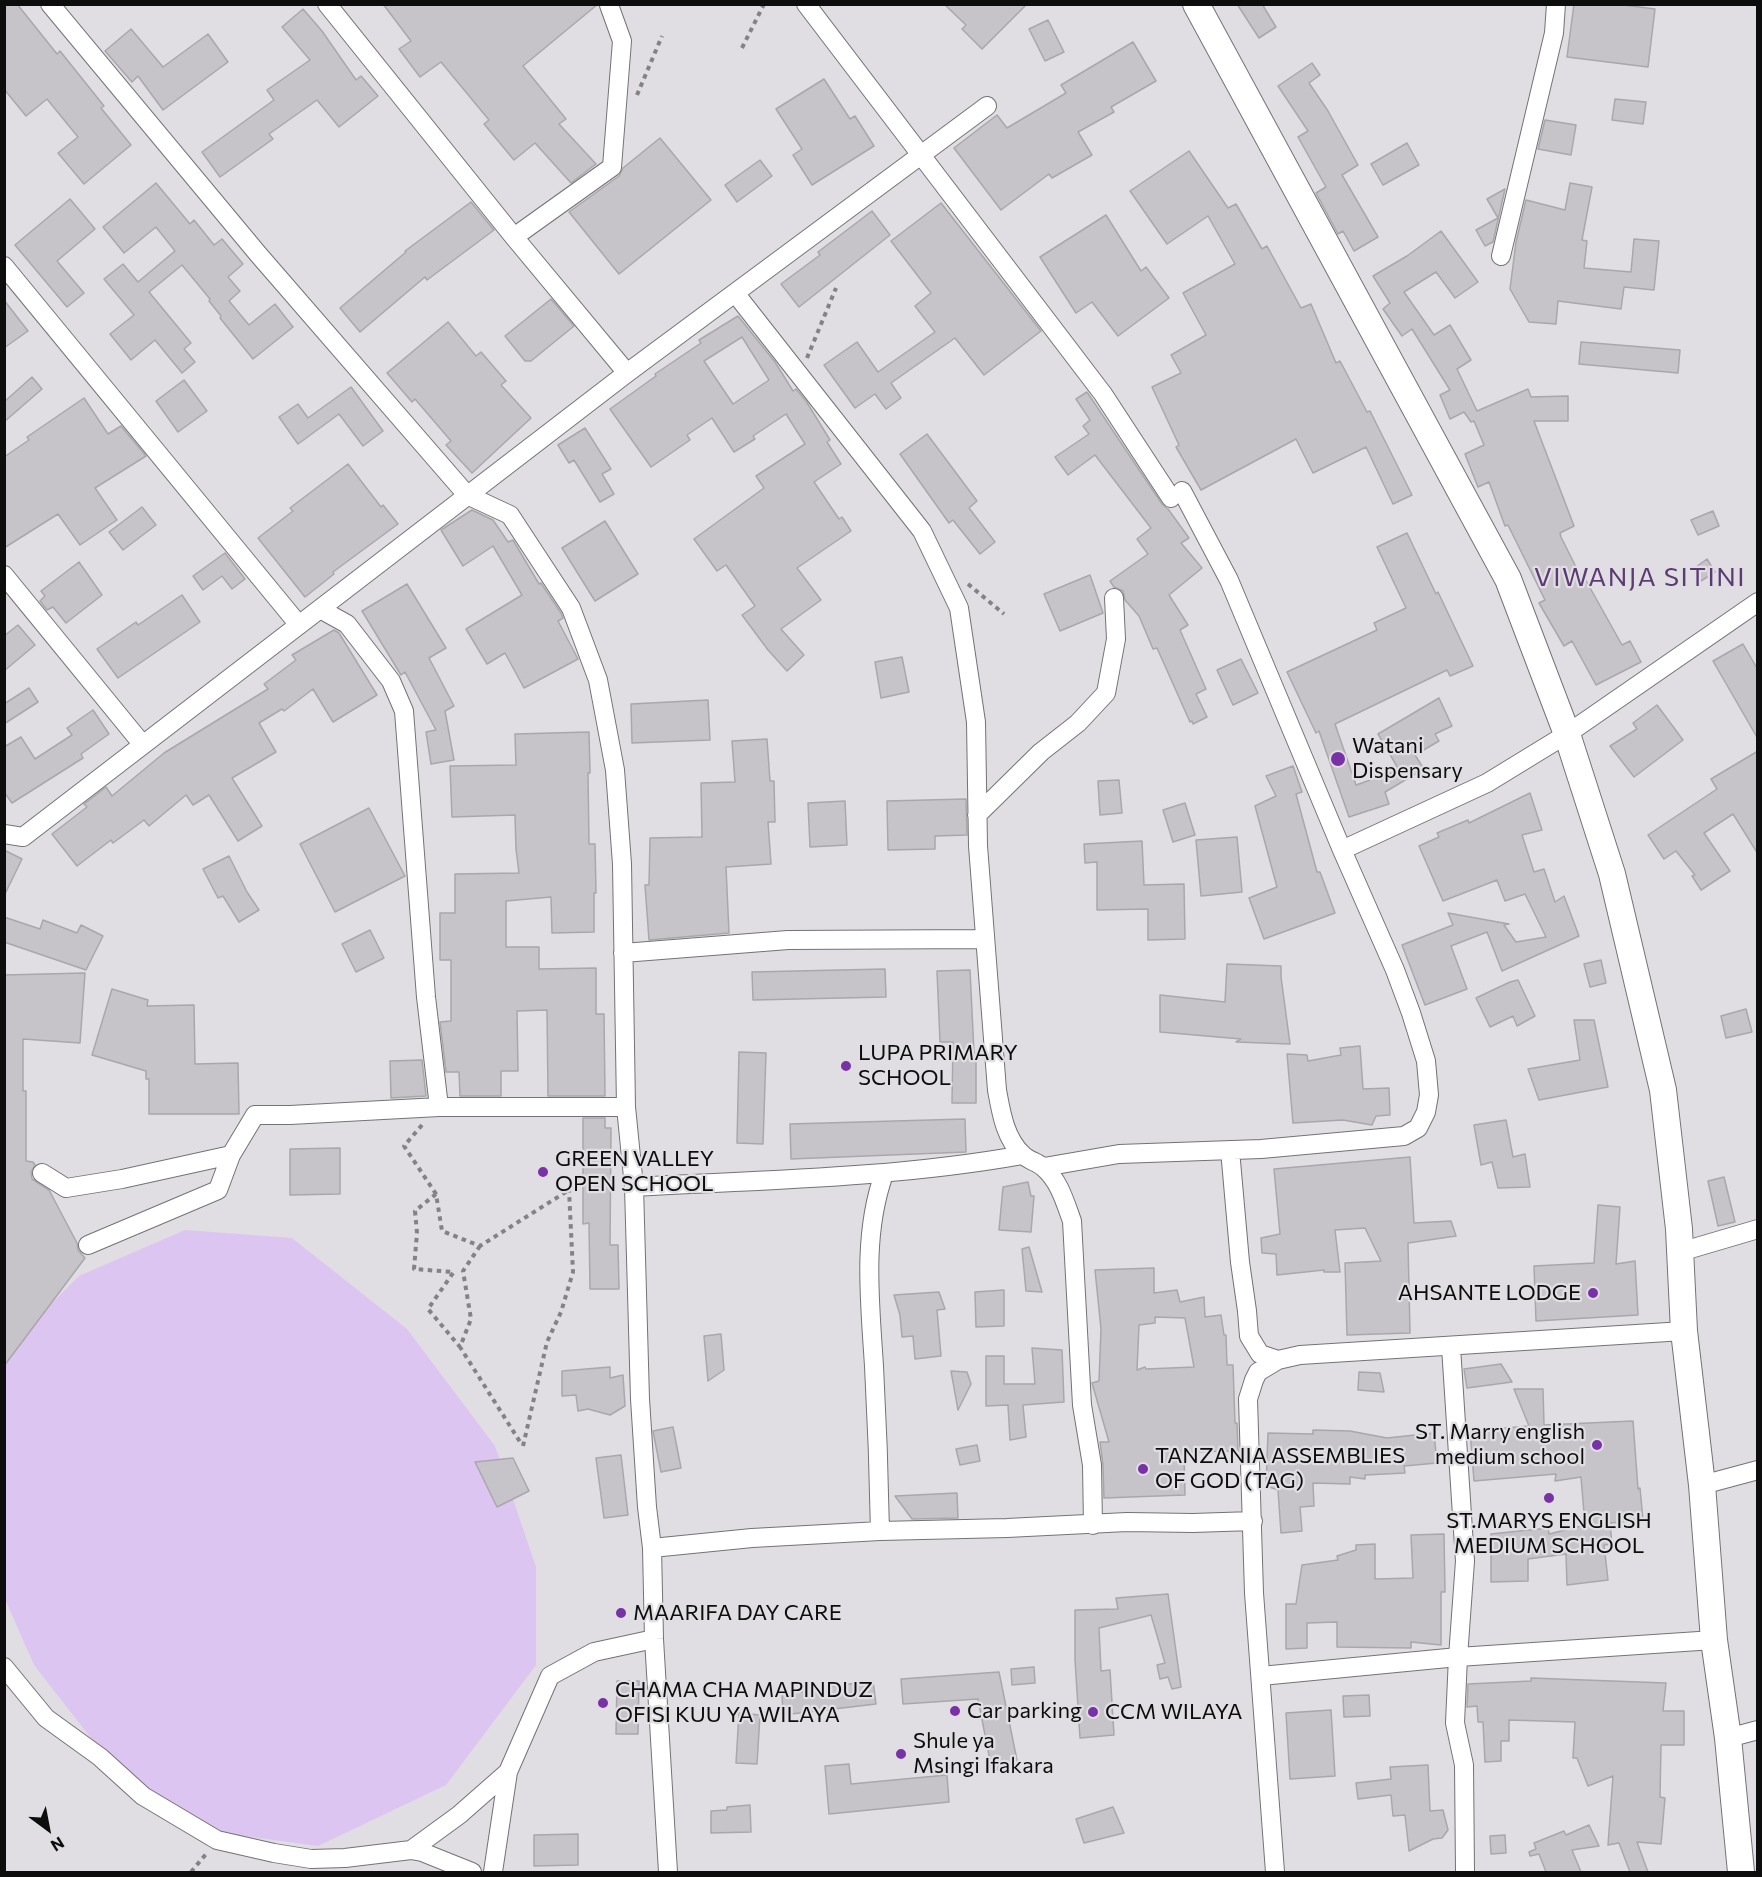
<!DOCTYPE html>
<html>
<head>
<meta charset="utf-8">
<style>
  body { margin:0 }
  #map { position:relative; width:1762px; height:1877px; overflow:hidden; background:#e0dee3; font-family:Commissioner,sans-serif }
  canvas { display:block }
  .frame { position:absolute; inset:0; border:6px solid #0d0d0e; pointer-events:none }
  .north { position:absolute; left:18px; top:1799px; width:60px; height:60px; -webkit-text-stroke:4px #e0dee3; paint-order:stroke; rotate:148deg; font-size:16px; font-weight:700; line-height:24px; text-align:center; color:#0d0d0e }
  .north::after { content:''; display:block; margin:auto; width:21px; height:27px; background:#0d0d0e; clip-path:polygon(50% 0,100% 100%,50% 72%,0 100%) }
</style>
</head>
<body>
<div id="map">
<canvas width="1762" height="1877"></canvas>
<div class="frame"></div>
<div class="north">N</div>
</div>
<script>
const context = document.querySelector('canvas').getContext('2d');
context.lineJoin = 'round';
function fillPath(path, color) { context.fillStyle = color; context.fill(path, 'evenodd'); }
function strokePath(path, color, width, dash) { context.strokeStyle = color; context.lineWidth = width; context.lineCap = dash ? 'butt' : 'round'; context.setLineDash(dash || []); context.stroke(path); }
function write(font, color, halo, rows, align = 'center') {
  context.font = font + ' Commissioner,sans-serif'; context.lineWidth = 4.5; context.setLineDash([]); context.textBaseline = 'middle'; context.strokeStyle = halo; context.fillStyle = color; for (const [text, x, y, turn = 0] of rows) {
    context.save(); context.translate(x, y); context.rotate((+turn || 0) * Math.PI / 180); context.textAlign = isNaN(turn) ? turn : align; if (halo) context.strokeText(text, 0, 0); context.fillText(text, 0, 0); context.restore();
  }
}
fillPath(new Path2D(`
  M185 1230 292 1238 407 1329 495 1446 536 1567V1665L446 1785 318 1846 207 1831 115 1769 34 1665 5 1599 4 1351 79 1276Z`), '#dcc5f1');
const building = new Path2D(`
  M4 4H17L57 54 60 51 104 106 101 108 131 145 84 184 58 153 78 137 47 99 26 116 4 89Z
  M383 4H598L523 66 566 119 559 124 596 164 571 183 535 143 514 160 484 124 489 120 441 62 420 77 399 49 411 41Z
  M944 4H1027L982 49 962 29 966 25Z
  M1237 4H1262L1276 27 1259 38Z
  M1574 4H1616L1655 9 1648 67 1567 57Z
  M303 9 322 31 356 80 361 76 378 96 339 127 317 100 269 134 273 139 220 177 202 152 274 100 267 90 310 60 282 27Z
  M1048 20 1064 52 1045 61 1029 29Z
  M131 29 163 67 208 34 228 62 163 110 138 76 132 82 105 51Z
  M1133 42 1156 81 1111 107 1114 112 1078 132 1092 155 1052 178 1049 174 1001 210 954 148 997 115 1007 128 1066 93 1061 85Z
  M1312 63 1320 75 1309 83 1328 111 1358 165 1342 175 1378 237 1354 251 1343 231 1338 234 1316 193 1326 187 1298 137 1308 131 1278 86Z
  M824 79 850 119 855 116 874 146 812 185 793 155 802 149 776 109Z
  M1615 99 1646 102 1643 124 1612 120Z
  M1545 120 1576 125 1571 155 1538 149Z
  M660 138 711 200 619 274 569 212 619 176 623 168Z
  M1407 143 1419 165 1383 185 1371 164Z
  M1189 151 1228 208 1236 204 1262 249 1267 246 1301 308 1311 304 1336 363 1340 361 1367 412 1370 411 1412 495 1393 504 1366 447 1313 473 1296 439 1201 490 1176 447 1179 445 1152 387 1181 373 1171 355 1206 335 1183 293 1235 264 1208 216 1167 244 1130 191Z
  M760 160 772 176 737 202 725 185Z
  M156 183 190 224 194 220 214 245 222 239 243 264 228 277 240 291 229 301 249 325 275 304 293 327 253 359 220 318 221 316 209 301 210 299 182 265 149 292 191 343 184 349 195 362 182 373 155 340 131 360 110 334 134 315 104 279 123 264 138 282 175 251 156 227 124 253 103 227Z
  M1570 183 1592 187 1582 240 1587 241 1584 268 1631 272 1634 239 1659 241 1654 290 1624 287 1621 309 1558 301 1556 324 1529 322 1510 289 1516 242 1526 200 1565 210Z
  M1505 189 1493 242 1485 246 1476 230 1498 218 1487 199Z
  M70 199 95 229 57 261 84 293 67 307 15 245Z
  M471 202 494 230 427 280 425 277 360 332 340 308 406 252 405 251Z
  M941 203 1041 331 984 375 955 338 891 383 901 398 886 409 875 394 855 408 824 365 857 342 878 372 935 332 915 306 931 293 891 241Z
  M872 211 890 235 799 307 781 284 820 255 818 252Z
  M1106 215 1141 271 1146 267 1169 298 1118 336 1092 302 1076 313 1040 257Z
  M1441 231 1478 282 1455 298 1436 272 1404 292 1434 335 1450 325 1471 360 1457 369 1477 411 1528 389 1531 397 1568 396V421H1534L1574 526 1560 533 1561 537 1582 579 1584 577 1622 645 1630 641 1641 662 1596 685 1572 641 1564 646 1539 603 1545 600 1508 525 1505 526 1489 482 1478 487 1465 454 1484 445 1474 421 1471 422 1464 412 1450 419 1440 395 1450 390 1412 329 1402 336 1383 309 1390 303 1373 276 1407 256Z
  M551 299 574 326 531 361H525L505 336Z
  M4 300 28 331 4 348Z
  M738 316 775 362 793 391 796 389 806 401 830 440 827 442 841 464 814 482 839 519 842 517 851 531 797 568 821 600 781 629 804 655 787 671 768 650 742 615 755 606 726 565 717 571 694 539 764 488 756 476 805 444 786 414 753 436 755 439 734 452 712 418 687 435 690 440 651 467 610 409 656 376 655 374 701 343 699 340ZM742 337 769 380 733 404 704 361Z
  M448 322 476 356 481 352 506 381 501 385 531 418 472 473 446 445 451 441 415 399 412 402 387 373Z
  M1581 342 1680 350 1678 373 1579 364Z
  M32 377 42 389 4 422V402Z
  M184 380 207 411 178 432 156 401Z
  M351 387 383 431 363 446 339 414 298 444 279 417 298 404 308 418Z
  M1087 392 1162 504 1168 509 1189 538 1181 543 1202 568 1169 595 1188 625 1180 630 1206 689 1196 694 1207 717 1193 724 1192 721 1190 722 1157 648 1153 649 1139 616 1125 600 1123 591 1114 587 1110 581 1148 554 1137 539 1151 528 1095 455 1068 475 1055 457 1089 434 1083 426 1090 420 1076 399Z
  M84 398 108 434 121 426 146 456 95 488 117 520 80 545 58 514 4 548V457L29 440 27 437Z
  M585 428 611 469 602 474 614 494 600 502 574 460 569 463 558 445Z
  M927 434 977 501 969 508 995 542 980 554 953 520 949 523 900 454Z
  M348 464 381 507 383 505 398 524 333 572 334 574 305 597 258 538 293 511 290 508Z
  M142 507 156 525 123 550 109 532Z
  M472 510 493 520 508 542 513 540 539 584 541 583 561 613 563 618 558 621 578 659 524 688 505 653 487 664 466 629 522 595 493 546 463 566 441 530Z
  M1713 511 1719 526 1698 535 1691 520Z
  M605 521 638 574 595 601 562 548Z
  M1407 533 1436 594 1438 592 1473 666 1450 676 1447 670 1335 724 1356 785 1399 770 1378 734 1439 698 1452 726 1435 734 1439 741 1415 755 1424 769 1385 792 1389 804 1349 817 1319 731 1316 733 1287 672 1377 630 1374 623 1406 608 1377 547Z
  M225 553 245 579 232 589 222 576 203 590 193 576Z
  M1707 559 1715 572 1701 581 1693 569Z
  M79 562 102 595 66 623 53 607 47 610 40 601 45 596 41 591Z
  M1090 575 1103 613 1060 631 1044 594Z
  M407 584 446 648 429 658 454 706 445 711 454 760 431 764 426 732 436 730 405 672 401 675 362 611Z
  M182 595 200 622 118 678 97 649 136 622 138 625Z
  M18 625 35 645 4 671V636Z
  M334 630 339 633 377 695 333 722 313 689 284 711 282 709 259 723 276 752 232 778 262 826 238 841 209 795 193 805 186 795 149 826 144 820 113 843 111 840 77 866 52 834 87 807 84 804 106 787 112 796 164 753 268 689 264 684 296 660 292 655Z
  M1743 644 1758 670V739L1713 661Z
  M902 657 909 692 881 698 875 662Z
  M1241 659 1258 693 1233 705 1217 670Z
  M29 688 38 702 4 724V704Z
  M708 700 710 740 632 743 631 704Z
  M1657 705 1683 740 1634 777 1610 746 1637 729 1633 723Z
  M93 710 109 734 81 754 83 758 12 803 4 792V747L21 737 35 759 72 735 67 728Z
  M589 732 590 773H588L589 844H595L596 893H594V932L552 933 551 897 506 901V947H539V969L596 968V1014H604L605 1096H548L547 1010 517 1011 518 1071H501V1096H460L459 1072H446L440 1022 451 1021V960H440V913H455V874L519 873 516 849 515 815 452 817 450 766 516 765 515 734Z
  M767 739 770 781H774L775 822H768L771 864 726 867 729 933 649 940 645 885H649L650 838 702 837 701 783 735 782 732 741Z
  M1758 751V854L1733 814 1704 833 1730 871 1701 890 1692 876 1695 875 1676 851 1664 859 1648 835 1717 789 1711 779Z
  M1293 766 1302 792 1296 794 1317 872H1320L1335 913 1264 939 1249 898 1277 887 1255 806 1276 796 1266 776Z
  M1119 780 1122 813 1100 815 1098 781Z
  M1530 793 1542 830 1522 835 1534 872 1544 869 1555 902 1564 896 1579 936 1502 971 1487 932 1451 946 1467 989 1425 1005 1402 945 1453 925 1448 913 1509 924 1504 925 1516 942 1546 937 1525 894 1505 901 1497 880 1443 901 1419 846 1439 837 1437 833 1468 820 1469 823Z
  M966 799 967 835 935 836V849L888 850 887 801Z
  M845 801 847 845 810 847 808 803Z
  M1185 803 1195 835 1173 842 1163 810Z
  M369 808 405 876 335 912 300 844Z
  M1237 837 1242 892 1201 896 1196 840Z
  M1142 841 1144 885 1184 884 1185 939 1148 940V909L1097 910V862L1085 863 1084 844Z
  M4 850 22 859 4 896Z
  M229 856 247 892 259 910 239 922 223 896 218 898 203 869Z
  M4 917 40 929 43 920 77 933 81 925 103 936 86 970 4 942Z
  M370 930 384 958 356 972 342 944Z
  M1601 960 1606 983 1590 987 1584 964Z
  M1227 964 1281 966V977L1290 1044 1236 1042 1241 1039 1160 1032V995L1225 1002Z
  M885 969 886 997 753 1000 752 972Z
  M970 970 974 1053H976V1103H952L953 1042H940L937 971Z
  M85 973 80 1043 23 1039V1091H26V1161L33 1162 35 1165 31 1172 32 1179 49 1190 77 1243 78 1250 85 1258 4 1366V975Z
  M1518 980 1535 1016 1517 1026 1513 1016 1490 1027 1476 998 1510 982Z
  M112 989 148 1000 147 1006 194 1005 195 1064 238 1063 239 1114H149V1079H146V1071L92 1055Z
  M1746 1009 1752 1032 1726 1038 1721 1016Z
  M1574 1020H1594L1608 1087 1539 1100 1528 1069 1580 1060Z
  M1360 1046 1363 1089 1389 1088 1390 1115 1376 1116 1372 1125 1343 1120 1293 1123 1287 1054 1307 1055 1308 1061 1341 1055 1340 1048Z
  M739 1052 766 1053 763 1144 737 1143Z
  M422 1060 426 1096 391 1098 390 1061Z
  M583 1118H605V1128H611L610 1245H618L619 1289H590L589 1223 583 1224Z
  M965 1119 966 1152 791 1159 790 1124Z
  M1506 1120 1513 1157 1525 1154 1530 1187 1498 1188 1492 1162 1481 1165 1474 1125Z
  M340 1148V1194L290 1195V1149Z
  M1410 1157 1414 1223 1451 1221 1456 1236 1408 1243 1410 1333 1347 1335 1345 1263 1381 1261 1365 1228 1335 1230 1340 1272H1324V1270L1277 1275 1276 1254 1262 1253 1261 1238 1280 1234 1274 1169Z
  M1724 1177 1735 1222 1718 1226 1708 1181Z
  M1028 1182 1031 1196H1034L1031 1232 999 1230 1003 1187Z
  M1598 1205 1620 1207 1616 1264 1635 1261 1638 1315 1536 1321 1534 1266 1594 1263Z
  M1029 1247 1042 1292 1026 1291 1022 1249Z
  M1154 1268V1293L1177 1290 1180 1302 1204 1297 1205 1317 1221 1315 1224 1335H1226L1227 1365H1233L1235 1423H1237L1238 1451 1184 1452 1185 1495 1104 1498 1103 1465 1100 1442H1109L1092 1383 1099 1381 1101 1329 1095 1270ZM1155 1317 1185 1318 1194 1367 1146 1369 1145 1367 1137 1370 1139 1325 1155 1323Z
  M1004 1290V1326L976 1327 975 1292Z
  M939 1292 945 1309 937 1310 941 1356 915 1359 913 1336 902 1337 900 1315 894 1295Z
  M721 1334 724 1370 708 1381 704 1336Z
  M1032 1348 1062 1350 1064 1402 1023 1405 1026 1437 1010 1440 1008 1405 986 1406V1356H1004V1384H1035Z
  M1501 1364 1512 1382 1467 1388 1464 1369Z
  M610 1367V1378L623 1375 625 1406 610 1415 588 1409 578 1411 576 1395 562 1396V1371Z
  M951 1371 967 1372 971 1384 958 1410Z
  M1359 1372 1380 1373 1384 1392 1358 1390Z
  M1514 1389H1543L1544 1425 1633 1421 1638 1489 1640 1488 1643 1520 1610 1523 1612 1544 1604 1545 1608 1580 1567 1585 1566 1554 1528 1559V1581L1491 1582V1534L1548 1528 1549 1534 1585 1525 1581 1477 1555 1481 1556 1474 1474 1481 1470 1431 1529 1426Z
  M673 1427 681 1468 661 1472 653 1431Z
  M1313 1430 1350 1431 1387 1438 1434 1433 1437 1463 1404 1466 1405 1473 1365 1475V1479L1350 1477V1484L1313 1483 1314 1506 1300 1507 1302 1531 1281 1533 1278 1490 1266 1486 1268 1433 1313 1434Z
  M977 1445 980 1461 960 1465 956 1449Z
  M621 1455 628 1515 604 1518 596 1458Z
  M513 1458 529 1491 497 1507 475 1462Z
  M957 1493 958 1518 912 1519 895 1496Z
  M1444 1534 1445 1592H1441V1645L1411 1642V1648L1337 1647V1622L1307 1623V1648L1286 1649V1604H1296L1302 1565 1338 1560 1337 1556 1356 1550V1545L1375 1544V1579L1413 1578 1411 1535Z
  M1168 1594 1181 1687 1172 1689 1168 1677 1160 1679 1157 1665 1165 1663 1151 1615 1099 1628 1101 1671 1110 1670 1114 1735 1080 1738 1075 1660V1610L1118 1609 1116 1598Z
  M1034 1667 1035 1683 1012 1685 1011 1669Z
  M999 1672 1018 1765 992 1771 978 1699 903 1704 901 1679Z
  M1531 1678 1666 1683 1663 1711H1684V1745H1661L1660 1797 1665 1798 1661 1844 1637 1842 1648 1872H1630L1619 1843 1608 1845 1613 1776 1588 1786 1577 1758H1573L1575 1722 1509 1720V1741H1501V1761L1485 1762 1483 1722H1478L1477 1706 1467 1707 1468 1684 1531 1681Z
  M617 1681H639L638 1734H616Z
  M873 1681 876 1704 783 1715 782 1693 819 1691 818 1688Z
  M1369 1695 1370 1716 1344 1717 1343 1696Z
  M1331 1710 1335 1776 1290 1779 1286 1713Z
  M739 1713 760 1715 757 1764 736 1763Z
  M849 1764 851 1784 947 1775 949 1802 829 1814 825 1766Z
  M1428 1765 1430 1811 1443 1810 1448 1830 1442 1838 1433 1839 1409 1851 1405 1815 1393 1816 1391 1795 1358 1799 1356 1783 1391 1779 1390 1767Z
  M750 1805 751 1832 711 1833V1811L727 1810V1807Z
  M1113 1807 1124 1833 1084 1843 1076 1819Z
  M1589 1825 1599 1846 1572 1850 1581 1872H1546L1539 1854 1530 1856 1529 1852 1536 1849 1534 1843 1564 1831 1566 1835Z
  M578 1834V1865L534 1866V1835Z
  M1505 1835 1506 1853 1491 1854 1490 1836Z`);
fillPath(building, '#c7c4c9');
strokePath(building, '#a9a7ac', 1.5);
const street = new Path2D(`
  M50 4 258 254 467 495 510 515 571 608 598 680 615 770 622 864 626 1107 634 1187 640 1399 647 1507 652 1548 654 1639 668 1872
  M327 4 514 237 627 373
  M806 4 1103 394 1171 498
  M514 237 612 167 622 41 609 5
  M1501 256 1554 33 1556 4
  M4 266 299 625
  M735 293 922 531 959 608 976 722 978 846 997 1090C1001 1112 1005 1139 1023 1155 1028 1160 1037 1162 1043 1167 1059 1180 1065 1202 1072 1221L1082 1405 1092 1465 1093 1525
  M4 575 143 745
  M320 609 347 624 391 681 404 711 426 997 439 1107
  M977 815 1041 752 1078 723 1106 693 1116 639 1114 598
  M4 834 23 837 627 373 987 106
  M1342 850 1487 783 1567 734 1758 602
  M623 953 788 940 984 939
  M1230 1150 1240 1262 1247 1311 1249 1336 1260 1354 1278 1360
  M1044 1167 1119 1154 1261 1149 1404 1136 1418 1128 1426 1112 1429 1095 1426 1061 1411 1013 1395 970 1342 850 1229 580 1182 491
  M42 1173 66 1188 122 1179 231 1155
  M634 1187C764 1180 894 1178 1023 1155
  M88 1245 218 1190 231 1155 255 1115H290L439 1107H626
  M1680 1252 1758 1229
  M1451 1347 1465 1561 1458 1657 1714 1640
  M1702 1485 1758 1470
  M880 1531C879 1476 877 1421 874 1366 870 1302 862 1235 884 1174
  M652 1548 752 1538 880 1531 1007 1528 1127 1522 1193 1523 1253 1521
  M4 1667 46 1718 100 1757 143 1796 217 1840 274 1853 311 1859 345 1858 411 1850 422 1852 472 1872
  M1261 1676 1458 1657 1455 1723 1464 1765 1465 1872
  M1728 1738 1758 1730
  M411 1850 459 1815 508 1772
  M493 1872 508 1772 550 1676 594 1652 654 1639
  M1275 1872 1254 1593 1248 1399 1254 1380 1258 1372 1278 1360 1300 1355 1684 1331`);
const secondary = new Path2D(`
  M1196 4 1508 579 1567 734 1612 874 1663 1090 1679 1229 1684 1331 1702 1485 1714 1640 1728 1738 1741 1872`);
strokePath(street, '#747277', 20);
strokePath(secondary, '#747277', 28);
strokePath(new Path2D(`
  M742 48 764 4
  M637 95 662 36
  M807 358 836 288
  M968 584 1004 614
  M422 1125 404 1146 436 1194 442 1231 480 1246 569 1190
  M436 1194 415 1211 417 1233 414 1269 453 1272
  M480 1246 463 1271 471 1319 460 1347 522 1445
  M453 1273 428 1309 460 1347
  M523 1446 547 1342 561 1312 573 1272 569 1190
  M191 1872 206 1854`), '#838285', 4, [4.5, 4.5]);
strokePath(street, '#fff', 18);
strokePath(secondary, '#fff', 26);
for (const [x, y, r, color] of [
  [1338,759,8,"#7832a6"],
  [846,1066,6,"#7832a6"],
  [543,1172,6,"#7832a6"],
  [1593,1293,6,"#7832a6"],
  [1597,1445,6,"#7832a6"],
  [1143,1469,6,"#7832a6"],
  [1549,1498,6,"#7832a6"],
  [621,1613,6,"#7832a6"],
  [603,1703,6,"#7832a6"],
  [955,1711,6,"#7832a6"],
  [1093,1712,6,"#7832a6"],
  [901,1754,6,"#7832a6"]
]) { const dot = new Path2D(); dot.arc(x, y, r, 0, 2 * Math.PI); context.fillStyle = color; context.fill(dot); strokePath(dot, '#e0dee3', 2); }
write('22px', '#0d0d0e', '#e0dee3', [
  ["Watani",1352,746],
  ["Dispensary",1352,771],
  ["LUPA PRIMARY",858,1053],
  ["SCHOOL",858,1078],
  ["GREEN VALLEY",555,1159],
  ["OPEN SCHOOL",555,1184],
  ["AHSANTE LODGE",1581,1293,"right"],
  ["ST. Marry english",1585,1432,"right"],
  ["medium school",1585,1457,"right"],
  ["TANZANIA ASSEMBLIES",1155,1456],
  ["OF GOD (TAG)",1155,1481],
  ["ST.MARYS ENGLISH",1549,1521,"center"],
  ["MEDIUM SCHOOL",1549,1546,"center"],
  ["MAARIFA DAY CARE",633,1613],
  ["CHAMA CHA MAPINDUZ",615,1690],
  ["OFISI KUU YA WILAYA",615,1715],
  ["Car parking",967,1711],
  ["CCM WILAYA",1105,1712],
  ["Shule ya",913,1741],
  ["Msingi Ifakara",913,1766]
], 'left');
context.letterSpacing = '1.5px';
write('26px', '#5c3b75', '#e0dee3', [
  ["VIWANJA SITINI",1640,577]
]);
context.letterSpacing = '0px';
</script>
</body>
</html>
